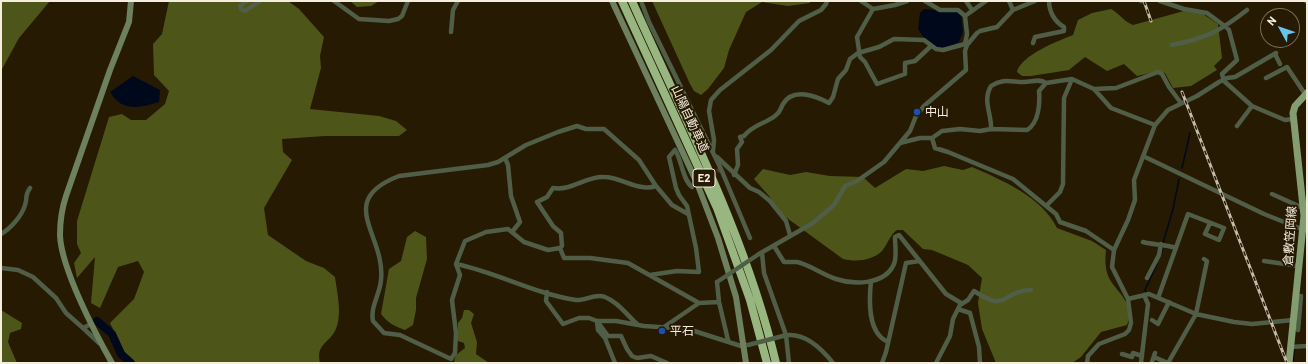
<!DOCTYPE html>
<html>
<head>
<meta charset="utf-8">
<style>
  body { margin:0 }
  #map { position:relative; width:1308px; height:364px; overflow:hidden; background:#261a02; font-family:Barlow,sans-serif }
  canvas { display:block }
  .frame { position:absolute; inset:0; border:2px solid #f5edde; pointer-events:none }
  .north { position:absolute; left:1260px; top:8px; width:40px; height:40px; box-sizing:border-box; background:#261a02; border:1px solid #796e5a; border-radius:50%; rotate:310deg; font-size:11px; font-weight:700; line-height:16px; text-align:center; color:#f5edde }
  .north::after { content:''; display:block; margin:auto; width:14px; height:18px; background:#67c4ef; clip-path:polygon(50% 0,100% 100%,50% 72%,0 100%) }
</style>
</head>
<body>
<div id="map">
<canvas width="1308" height="364"></canvas>
<div class="frame"></div>
<div class="north">N</div>
</div>
<script>
const context = document.querySelector('canvas').getContext('2d');
context.lineJoin = 'round';
function fillPath(path, color) { context.fillStyle = color; context.fill(path, 'evenodd'); }
function strokePath(path, color, width, dash) { context.strokeStyle = color; context.lineWidth = width; context.lineCap = dash ? 'butt' : 'round'; context.setLineDash(dash || []); context.stroke(path); }
function write(font, color, halo, rows, align = 'center') {
  context.font = font + ' Barlow,"Noto Sans JP",sans-serif'; context.lineWidth = 4; context.setLineDash([]); context.textBaseline = 'middle'; context.strokeStyle = halo; context.fillStyle = color; for (const [text, x, y, turn = 0] of rows) {
    context.save(); context.translate(x, y); context.rotate((+turn || 0) * Math.PI / 180); context.textAlign = isNaN(turn) ? turn : align; if (halo) context.strokeText(text, 0, 0); context.fillText(text, 0, 0); context.restore();
  }
}
fillPath(new Path2D(`
  M1 1H50L19 38 1 71Z
  M169 1H288L299 9 324 37 320 56 321 68 310 109 379 116 396 121 407 130 399 136H325L282 139 283 152 292 160 264 208 268 235 306 261 324 268 335 277C337 292 343 316 335 331 328 344 316 344 320 363H130L110 323 134 299 144 272 138 261 118 267 100 308 91 303 95 257 77 278 74 263 81 253 77 244V221L109 117 122 114 131 120H146L165 104 169 91 154 75 153 44 162 34Z
  M350 1H379L371 6 357 7Z
  M652 1H810V3L788 6 762 2 746 12 729 50 724 68 708 89 701 95 694 91 690 84Z
  M1111 9C1119 13 1123 21 1133 25L1184 11 1203 14 1218 24 1222 58 1214 66 1217 70 1191 86 1173 88 1165 73 1159 71 1137 76 1124 64 1107 71 1085 57 1069 70 1031 76H1022L1017 72C1021 55 1058 41 1073 35L1078 20 1092 13Z
  M944 166 963 170 972 167C1002 180 1042 197 1057 228L1092 241 1106 250C1105 260 1105 269 1109 278 1118 294 1136 304 1127 325L1101 332 1081 357 1072 363H996L982 329 978 303 982 278 968 265 932 250 923 249 903 230H897C889 236 888 244 882 251 871 261 857 262 843 259L780 213 769 196 754 179 763 169 790 175 806 172 830 176 863 177 875 188 906 169 923 171Z
  M415 231 426 237 427 259 416 298V310L413 325 405 330C394 326 388 323 381 314L389 269 401 261 407 237Z
  M1 310 22 323 21 329 10 333 8 342 17 363H1Z
  M464 310H469L474 314 471 323 477 342 476 354 489 363H456L454 361 456 355 465 348 464 343 458 341V323L462 318Z`), '#4d5518');
fillPath(new Path2D(`
  M924 9 958 12 961 15 963 32 959 42C939 53 930 49 918 29L920 13Z
  M133 76 160 90 159 102C141 108 121 112 110 92Z`), '#00091c');
strokePath(new Path2D(`
  M1182 168 1190 133
  M1163 243 1173 209 1179 179
  M1161 255 1163 247
  M1146 293 1145 290 1157 264
  M1293 363 1294 349`), '#00091c', 1.5);
strokePath(new Path2D(`
  M97 321 112 334 121 354 131 363`), '#00091c', 8);
strokePath(new Path2D(`
  M695 185 721 169`), '#453a23', 4.5, [4.5, 2]);
strokePath(new Path2D(`
  M247 1 240 6 241 9 245 11 260 1
  M334 1 359 19 389 21 398 19 402 16 408 1
  M641 1 649 22 721 169 750 238
  M861 1 873 9 895 5 907 1
  M925 1 940 10H958L965 16 967 34 965 44
  M966 1 972 10
  M1009 1 1013 10
  M1141 1H1143
  M1160 1 1184 9 1207 13 1226 27 1229 30 1237 60 1222 74 1224 81
  M1306 1 1307 2
  M873 9 857 37 860 57 865 62 877 84 905 74V63L915 61 930 47
  M965 16 986 1
  M451 32 453 10 458 1
  M1033 43 1035 37 1064 31V27C1055 22 1049 12 1049 1
  M1172 45C1206 38 1219 32 1247 10
  M1275 54 1280 64
  M1266 78 1287 67 1305 94
  M1224 81 1252 106 1285 120 1293 119
  M1094 89 1116 88 1158 72 1162 74 1169 87 1181 103
  M1237 126 1252 106
  M991 129C992 114 982 101 991 86 1003 78 1011 82 1024 82 1032 82 1039 78 1046 83
  M932 138 935 148 948 152 1013 179 1056 214 1060 222 1086 231 1114 250
  M900 143 920 138H932L942 131 960 129 980 131 991 129 1027 130C1039 123 1040 103 1039 91L1046 83 1072 79 1094 89 1111 108 1155 125
  M713 151 714 140 709 111 711 100 720 90 771 50 799 21 821 10 826 4 827 1
  M1143 156 1264 214 1304 230
  M717 157 750 188 759 192 770 201 786 221 790 235
  M505 158 508 165 511 196 520 222 512 232
  M734 175 738 165 737 149 742 142 740 137 744 136C754 124 763 125 775 116 781 112 780 109 783 104 793 87 816 96 829 103L833 97 838 79 846 70 850 59 858 53 879 47 894 39 924 40 936 49 943 50 965 44 967 45
  M1272 194 1303 208
  M1046 206 1060 192 1063 184 1064 98 1072 79
  M688 214 672 205 656 186C638 192 622 177 604 177 586 176 572 191 553 188L547 197 537 202 553 226 561 233 562 246 560 248 564 258H590L628 263 699 303 719 302
  M1 234C10 229 22 216 25 205 28 197 24 196 30 188
  M1143 242C1154 245 1164 244 1176 248
  M774 246 784 262C788 262 793 262 797 262 808 264 824 275 836 279 854 285 885 285 894 264 897 257 895 245 895 237L899 235 946 294 961 303
  M560 248 548 250 524 242 508 229 486 232 465 241 456 264 460 275 452 300 456 333 455 353 451 359 400 335 384 333 373 321C370 307 380 294 381 280 386 235 334 201 399 176L488 165 498 162 526 145 558 132 577 126 586 129H604L639 160 656 186
  M762 253 764 273 786 335 789 363
  M759 254 813 223 834 205 845 186 857 181 884 162 910 131 916 116 924 106 966 70 965 51 967 45 977 33 980 31 997 27 1013 10 1035 1
  M1264 261 1299 266
  M456 264C496 272 535 294 576 300 585 301 595 293 605 297 618 302 627 315 637 324
  M1 268 18 270 33 277 56 298 66 313 83 328 91 324
  M650 275 677 271 699 272 696 248 687 206 679 195 676 188 669 157 675 150C682 160 682 179 692 187
  M1147 278 1159 255 1161 244
  M871 281C869 300 867 333 888 342
  M717 282 719 302 728 340
  M547 292 546 301 563 324 579 318H589L597 321H616L644 326 688 329 744 347 746 345
  M1158 298 1188 214 1224 228 1219 240 1205 234 1210 223
  M1128 299 1149 294 1196 314 1234 322 1252 324 1293 320
  M958 309 970 313 979 347 980 363
  M1152 320 1158 324 1169 302
  M597 321 608 336H621L627 349 632 356 637 358 651 356 667 363
  M597 322 598 330 605 338 615 363
  M664 327 699 303
  M83 328 99 343
  M1298 330 1301 296
  M783 336C803 331 821 348 833 363
  M1290 347 1307 346
  M1122 354 1132 357 1133 353 1142 356
  M1154 357 1168 363
  M1152 362 1155 353
  M882 363 886 352 906 263 919 261
  M936 363 950 336 953 319 960 305 968 300 974 291C1009 314 1000 291 1031 290
  M1087 363 1088 356 1099 344 1125 334 1129 330 1131 323 1128 299 1112 267 1114 250 1128 220 1135 200 1134 180 1155 125 1168 110 1197 96 1219 82 1227 78 1235 77 1276 53
  M1141 363 1148 304 1144 295
  M1168 363 1196 314 1207 261 1204 259`), '#505d47', 4.5);
strokePath(new Path2D(`
  M612 1 697 183 718 238 736 297 746 363
  M112 363C95 333 61 268 60 235 60 222 62 208 66 196L110 70 129 22 131 1`), '#6d815e', 6);
strokePath(new Path2D(`
  M1289 363 1304 216 1293 113 1295 106 1307 93`), '#849d70', 7);
strokePath(new Path2D(`
  M622 1 717 208 750 300 767 363
  M632 1C685 120 746 236 776 363`), '#98b780', 8);
const rail = new Path2D(`
  M1144 1 1151 21
  M1182 92 1287 363`);
strokePath(rail, '#c4bbaa', 3);
strokePath(rail, '#261a02', 1.5, [4.5]);
strokePath(new Path2D(`
  M717 282 759 254
  M748 345 783 336`), '#505d47', 4.5);
for (const [x, y, r, color] of [
  [917,112,4,"#1a4fb4"],
  [662,331,4,"#1a4fb4"]
]) { const dot = new Path2D(); dot.arc(x, y, r, 0, 2 * Math.PI); context.fillStyle = color; context.fill(dot); strokePath(dot, '#261a02', 1.5); }
for (const [x, y, w] of [
  [704,178,22]
]) { const box = new Path2D(); box.roundRect(x - w / 2, y - 9, w, 18, 3); context.fillStyle = '#261a02'; context.fill(box); strokePath(box, '#f5edde', 1); }
write('bold 11px', '#f5edde', null, [
  ["E2",704,178]
]);
write('12px', '#f5edde', '#261a02', [
  ["中山",925,112],
  ["平石",670,331]
], 'left');
write('12px', '#f5edde', '#261a02', [
  ["山陽自動車道",690,119,65],
  ["倉敷笠岡線",1290,236,-86]
]);
</script>
</body>
</html>
